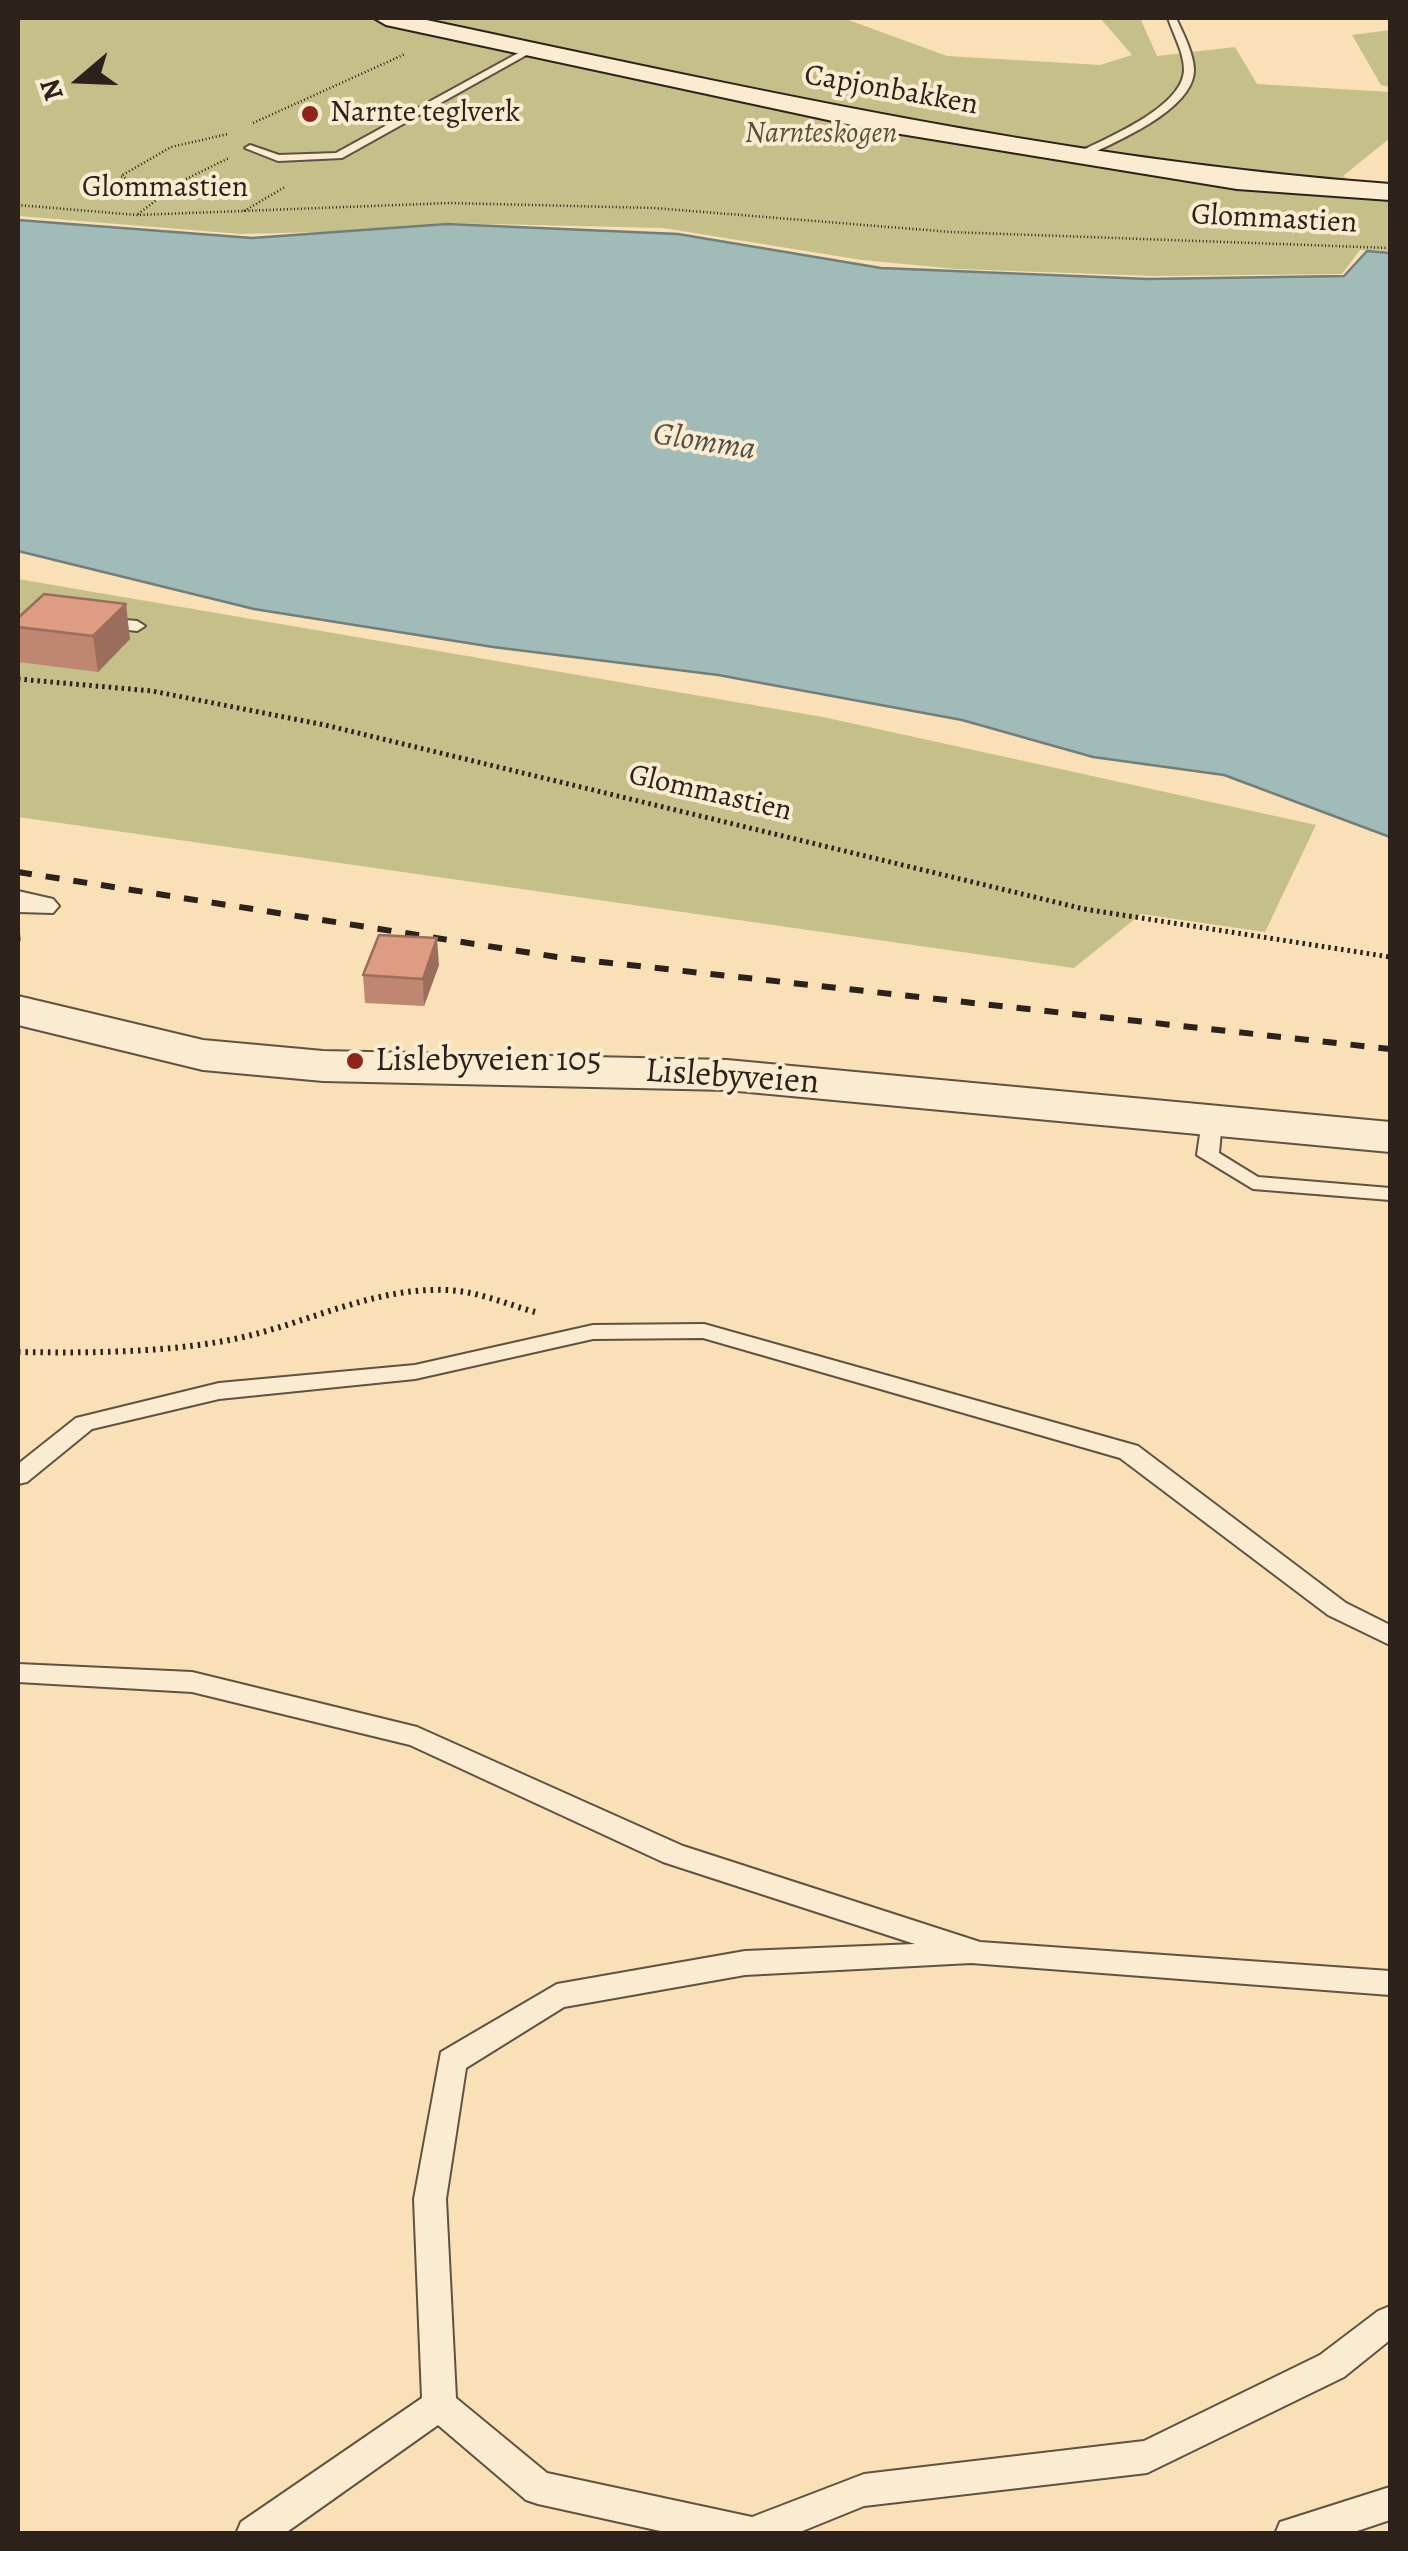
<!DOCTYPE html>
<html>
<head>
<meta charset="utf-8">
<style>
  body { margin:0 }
  #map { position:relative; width:1408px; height:2551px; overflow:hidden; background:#f9e0b7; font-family:Alegreya,serif }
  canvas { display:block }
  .frame { position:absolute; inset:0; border:20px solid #2c221b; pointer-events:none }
  .north { position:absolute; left:30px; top:30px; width:100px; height:100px; -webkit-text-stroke:8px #fbebd0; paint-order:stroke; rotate:251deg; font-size:28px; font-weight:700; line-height:40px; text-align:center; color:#2c221b }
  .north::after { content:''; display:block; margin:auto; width:35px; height:45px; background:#2c221b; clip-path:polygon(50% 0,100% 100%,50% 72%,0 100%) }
</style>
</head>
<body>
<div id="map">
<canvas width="1408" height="2551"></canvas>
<div class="frame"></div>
<div class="north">N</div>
</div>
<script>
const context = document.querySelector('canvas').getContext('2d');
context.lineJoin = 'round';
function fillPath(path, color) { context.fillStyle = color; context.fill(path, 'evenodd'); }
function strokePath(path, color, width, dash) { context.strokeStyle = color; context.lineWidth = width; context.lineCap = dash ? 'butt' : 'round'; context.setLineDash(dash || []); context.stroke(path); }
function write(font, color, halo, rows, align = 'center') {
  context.font = font + ' Alegreya,serif'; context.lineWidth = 8; context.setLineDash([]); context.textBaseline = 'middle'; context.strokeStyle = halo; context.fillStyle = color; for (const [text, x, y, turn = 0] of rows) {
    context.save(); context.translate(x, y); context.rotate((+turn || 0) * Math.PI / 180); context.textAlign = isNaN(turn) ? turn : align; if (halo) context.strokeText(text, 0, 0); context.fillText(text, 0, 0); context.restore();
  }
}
fillPath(new Path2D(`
  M18 18H843L947 56 1100 65 1132 55 1100 18H1140L1157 56 1235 47 1257 84 1390 92V138L1343 176 1377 198 1390 202V251L1360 250 1342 274 1154 276 957 269 862 260 663 228 443 223 363 231 241 234 18 216Z
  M1390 30V87L1381 85 1352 35Z
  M18 579 823 717 1316 825 1265 932 1141 914 1074 968 18 817Z`), '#c5c089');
const water = new Path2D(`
  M18 220 252 238 447 224 678 234 881 268 1148 279 1344 276 1367 251 1390 253V837L1224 775 1093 757 962 720 718 675 493 647 254 609 18 551Z`);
fillPath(water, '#a1bbb8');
strokePath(water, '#727e79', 2.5);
const service = new Path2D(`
  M1168 18H1176C1183 33 1193 52 1194 69 1195 110 1114 142 1083 158H1075V154C1104 139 1183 108 1184 70 1184 52 1173 34 1168 18Z
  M531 46 539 48 342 158 278 161 245 148 250 145 279 155 336 153Z
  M101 618 137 621 145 626 137 631 95 626V620Z
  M1212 1114 1222 1120 1219 1153 1258 1177 1390 1188V1200L1253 1189 1197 1155 1202 1120Z
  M704 1324 1138 1446 1346 1603 1390 1625V1645L1328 1615 1120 1458 703 1338 593 1339 415 1379 219 1399 92 1429 27 1482 18 1484V1464L76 1418 219 1383 415 1365 593 1325Z
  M18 1664 192 1672 417 1727 683 1846 980 1942 1390 1971V1995L971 1963 745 1975 564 2007 466 2068 446 2199 456 2398 547 2473 752 2517 864 2474 1144 2441 1320 2355 1378 2311 1390 2306V2340L1344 2377 1147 2473 864 2506 795 2534H674L538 2504 526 2500 438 2425 284 2534H236L241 2522 422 2398 414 2199 441 2052 557 1984 745 1951 915 1944 663 1862 410 1745 192 1692 18 1682Z
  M1390 2487V2520L1348 2534H1275L1280 2522Z`);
const minor = new Path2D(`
  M18 891 53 899 59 906 53 913 18 912Z`);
const tertiary = new Path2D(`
  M18 996 203 1040 323 1051 727 1060 1390 1122V1152L727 1090 323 1081 203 1070 18 1025Z`);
const secondary = new Path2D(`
  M374 18H417C739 86 1061 160 1390 184V200L1237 189 870 129 386 25Z`);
strokePath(service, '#5f5242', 4);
strokePath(minor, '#5f5242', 4);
strokePath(tertiary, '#5f5242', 4);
strokePath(secondary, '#2c221b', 4);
strokePath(new Path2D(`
  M253 123 405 54
  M180 182 138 184 121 176 171 147 228 134
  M18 205 137 215 450 203 654 208 951 232 1390 248
  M244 211 285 187
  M138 214 180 182 229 158`), '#2c221b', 2.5, [1, 2.5]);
strokePath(new Path2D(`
  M18 679 152 691 325 725 1084 909 1390 957`), '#2c221b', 5, [2.5, 4]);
strokePath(new Path2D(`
  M18 1352C86 1353 156 1353 224 1341 299 1328 369 1287 446 1290 477 1291 506 1304 535 1312`), '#2c221b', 6, [2.5, 5]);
fillPath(service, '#fbebd0');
fillPath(minor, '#fbebd0');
fillPath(tertiary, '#fbebd0');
fillPath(secondary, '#fbebd0');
strokePath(new Path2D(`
  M18 872 557 957 1390 1049`), '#2c221b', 6, [14, 14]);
fillPath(new Path2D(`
  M18 618 130 639 98 672 18 662Z
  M439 965 424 1006 365 1003 363 975Z`), '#bf8671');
fillPath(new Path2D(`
  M126 604 130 639 98 672 93 636Z
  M18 917 21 940 18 945Z
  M437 938 439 965 424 1006 423 979Z`), '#9b6d5c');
const building = new Path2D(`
  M44 594 126 604 93 636 18 627V618Z
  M379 935 437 938 423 979 363 975Z`);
fillPath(building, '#de9c83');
strokePath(building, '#9b6d5c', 2.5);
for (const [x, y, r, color] of [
  [310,114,10,"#8f2418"],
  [355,1061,10,"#8f2418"]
]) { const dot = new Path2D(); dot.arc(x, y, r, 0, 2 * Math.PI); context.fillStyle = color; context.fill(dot); strokePath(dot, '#fbebd0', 4); }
write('30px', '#2c221b', '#fbebd0', [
  ["Capjonbakken",891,91,10],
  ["Glommastien",165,189],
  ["Glommastien",1274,220,3],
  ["Glommastien",710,794,13]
]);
write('30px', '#2c221b', '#fbebd0', [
  ["Narnte teglverk",330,114]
], 'left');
write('italic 30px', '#5a513c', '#fbebd0', [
  ["Narnteskogen",821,135]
]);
write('italic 32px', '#4f504a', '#fbebd0', [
  ["Glomma",704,443,9]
]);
write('35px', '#2c221b', '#fbebd0', [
  ["Lislebyveien 105",375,1061]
], 'left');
write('35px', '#2c221b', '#fbebd0', [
  ["Lislebyveien",732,1078,4]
]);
</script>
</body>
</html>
